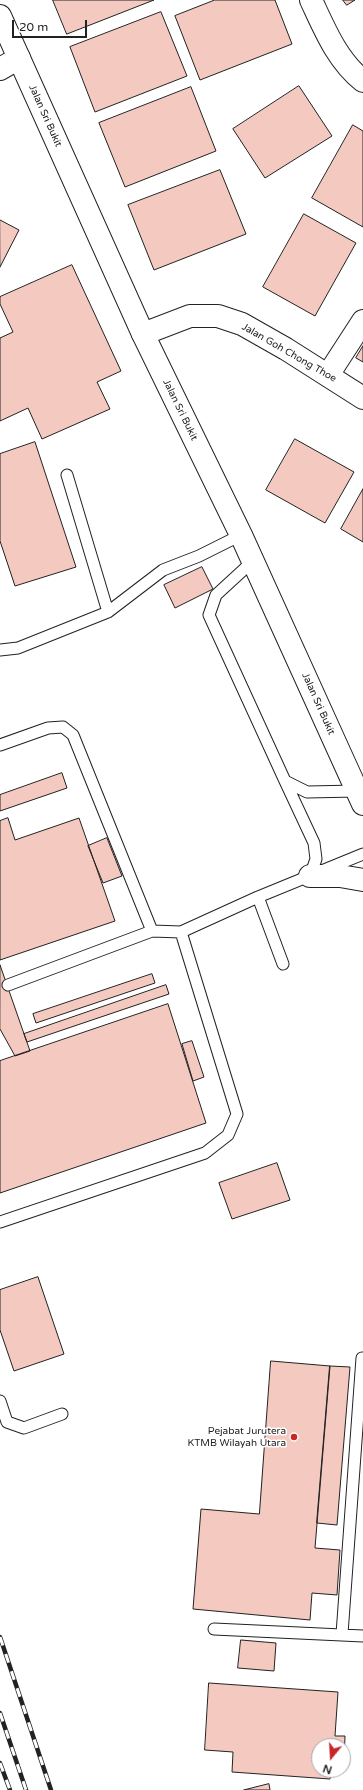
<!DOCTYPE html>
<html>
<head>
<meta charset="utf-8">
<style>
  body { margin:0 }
  #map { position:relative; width:363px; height:1790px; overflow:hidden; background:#fff; font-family:"Varela Round",sans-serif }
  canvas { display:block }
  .north { position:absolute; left:311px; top:1738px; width:40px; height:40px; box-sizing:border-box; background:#fff; border:1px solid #a7a7a7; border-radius:50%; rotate:198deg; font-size:11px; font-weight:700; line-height:16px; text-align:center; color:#222 }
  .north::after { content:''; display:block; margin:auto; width:14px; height:18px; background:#c62828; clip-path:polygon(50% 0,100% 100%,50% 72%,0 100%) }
  .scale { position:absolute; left:12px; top:20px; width:75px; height:18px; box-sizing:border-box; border:2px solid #222; border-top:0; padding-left:5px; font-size:12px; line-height:14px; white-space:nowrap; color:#222; -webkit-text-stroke:3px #fff; paint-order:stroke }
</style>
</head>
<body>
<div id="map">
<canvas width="363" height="1790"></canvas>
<div class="north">N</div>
<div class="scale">20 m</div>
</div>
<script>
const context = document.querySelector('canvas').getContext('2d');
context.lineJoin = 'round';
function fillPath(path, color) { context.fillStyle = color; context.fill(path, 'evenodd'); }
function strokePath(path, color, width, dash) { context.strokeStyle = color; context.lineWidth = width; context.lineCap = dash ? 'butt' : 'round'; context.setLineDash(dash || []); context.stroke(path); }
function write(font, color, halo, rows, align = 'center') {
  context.font = font + ' "Varela Round",sans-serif'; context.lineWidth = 3; context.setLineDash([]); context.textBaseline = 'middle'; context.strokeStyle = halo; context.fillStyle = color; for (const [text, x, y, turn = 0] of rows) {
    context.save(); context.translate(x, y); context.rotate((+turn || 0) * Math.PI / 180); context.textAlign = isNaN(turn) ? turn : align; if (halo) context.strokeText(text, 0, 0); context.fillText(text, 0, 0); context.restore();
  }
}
const building = new Path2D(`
  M53 0H154L67 34Z
  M215 0H275L292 44 200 80 175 16Z
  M343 0H355L347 5Z
  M161 12 187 76 95 112 70 47Z
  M299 86 332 136 265 178 233 129Z
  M191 87 216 151 125 187 99 123Z
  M353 125 363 131V227L312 198Z
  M220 170 246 234 154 270 128 205Z
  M304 214 356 243 315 316 263 287Z
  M0 220 19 230 0 267Z
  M72 265 121 371 97 382 110 409 42 439 28 408 0 421V338L13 332 0 304V297Z
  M363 346V362L356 358Z
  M295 439 354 472 325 523 266 490Z
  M35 442 76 567 15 586 0 541V454Z
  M363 489V542L341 529Z
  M202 567 213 589 175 608 164 585Z
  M62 773 67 788 0 811V795Z
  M8 818 15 840 79 818 115 921 0 960V821Z
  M107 838 122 876 103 883 88 846Z
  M0 965 30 1051 15 1056 0 1029Z
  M152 974 155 983 36 1023 33 1014Z
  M166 985 169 994 27 1042 24 1034Z
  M168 1004 206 1123 0 1193V1061Z
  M192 1041 204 1077 193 1081 182 1044Z
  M277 1163 290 1200 232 1219 219 1183Z
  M38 1277 64 1354 14 1371 0 1330V1290Z
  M271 1361 330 1366 315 1548 340 1550 337 1595 312 1593 310 1620 193 1609 201 1509 259 1514Z
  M330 1366 350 1367 337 1525 317 1523Z
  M241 1640 276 1643 274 1671 238 1668Z
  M209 1683 338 1692 335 1736H345L344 1761 343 1746H319V1770H331L330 1779 232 1772 233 1752 205 1750Z
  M269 1784 270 1790H244Z`);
fillPath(building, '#f3c9c0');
strokePath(building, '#222', 1);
const lane = new Path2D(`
  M67 475 108 612
  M253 561 216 595 209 615 285 781 307 792 357 791
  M0 650 18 648 108 612 163 570 199 556 241 535
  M0 745 48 728 63 727 73 735 152 931
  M285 781 314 843 316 859 310 876
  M258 897 283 964
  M8 985 152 931 181 932 258 897 363 854
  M0 1222 205 1153 228 1135 237 1114 181 932
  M0 1401 7 1422 24 1428 62 1414
  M214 1629 363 1636
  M342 1634 362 1358`);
const street = new Path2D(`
  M311 0C325 30 337 60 363 81
  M0 69 19 58
  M143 334 190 316H218L242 324 286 349 363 398
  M328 375 363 321`);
const secondary = new Path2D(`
  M0 16 143 334 241 535 363 804
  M310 876H340L363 880`);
strokePath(lane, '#222', 13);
strokePath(street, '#222', 24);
strokePath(secondary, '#222', 24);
strokePath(lane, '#fff', 11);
strokePath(street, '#fff', 22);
strokePath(secondary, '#fff', 22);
const rail = new Path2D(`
  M0 1637 51 1790
  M0 1713 26 1790
  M0 1763 10 1790`);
strokePath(rail, '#222', 4.5);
strokePath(rail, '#fff', 3, [9]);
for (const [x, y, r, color] of [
  [294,1437,4,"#c62828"]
]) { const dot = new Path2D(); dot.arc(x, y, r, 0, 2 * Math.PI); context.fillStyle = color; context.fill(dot); strokePath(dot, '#fff', 1.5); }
write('10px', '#222', '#fff', [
  ["Jalan Sri Bukit",45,116,66],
  ["Jalan Goh Chong Thoe",289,353,30],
  ["Jalan Sri Bukit",180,410,64],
  ["Jalan Sri Bukit",318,704,66]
]);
write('10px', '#222', '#fff', [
  ["Pejabat Jurutera",286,1431],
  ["KTMB Wilayah Utara",286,1443]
], 'right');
</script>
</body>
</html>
